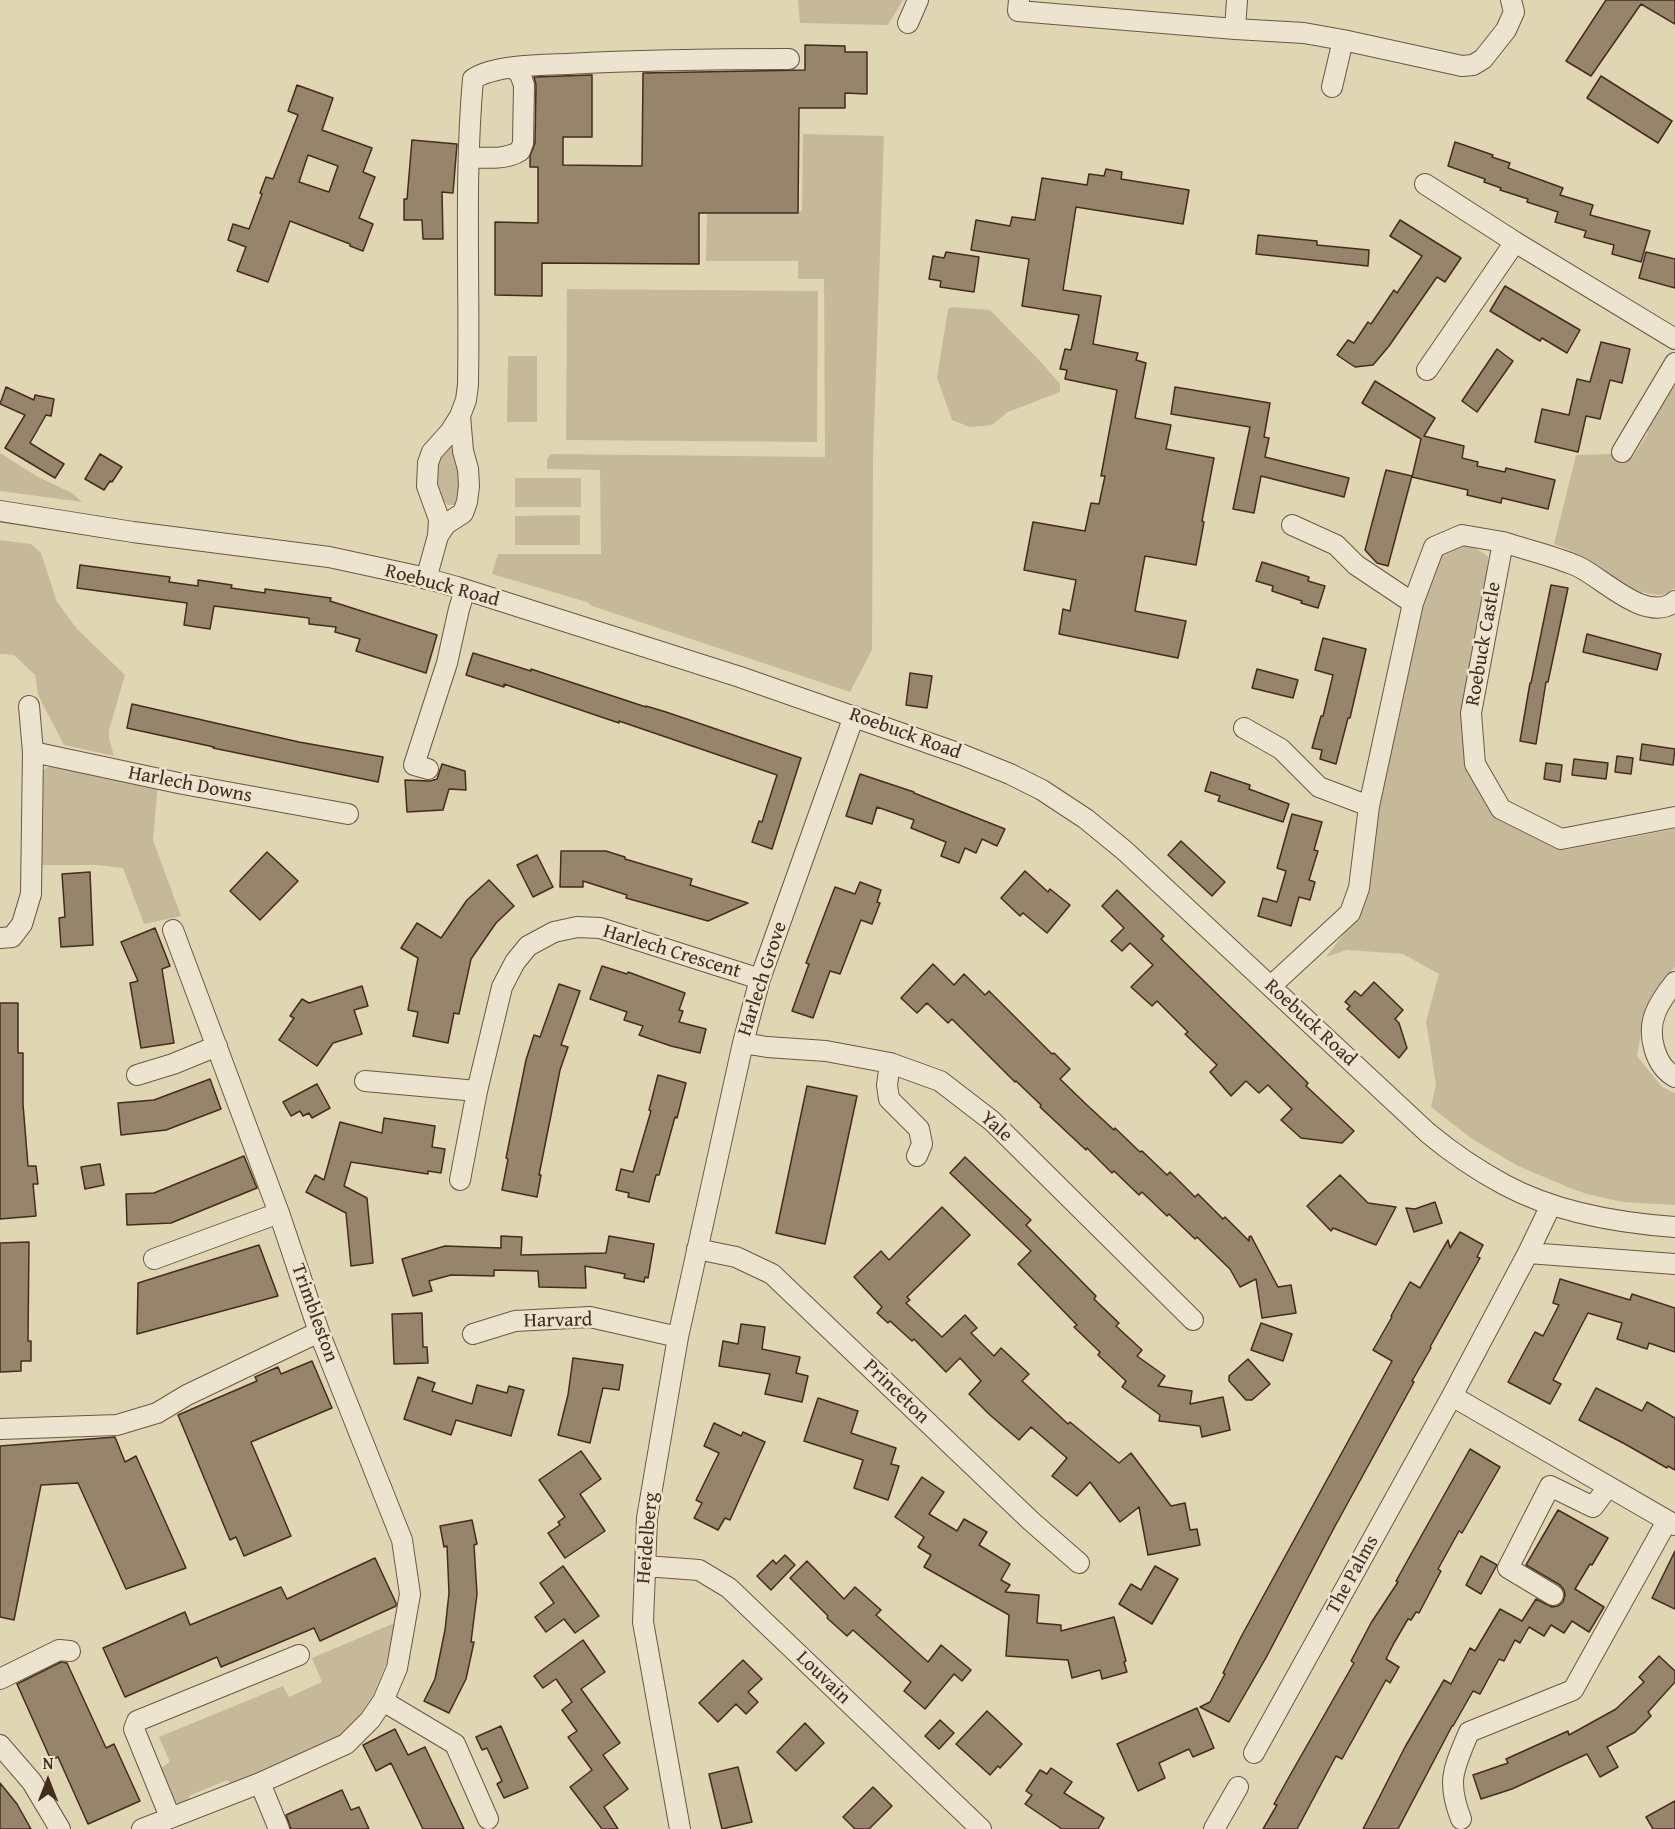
<!DOCTYPE html>
<html>
<head>
<meta charset="utf-8">
<style>
  body { margin:0 }
  #map { position:relative; width:1675px; height:1829px; overflow:hidden; background:#e1d6b3; font-family:"Gentium Book Plus",serif }
  canvas { display:block }
  .north { position:absolute; left:18px; top:1751px; width:60px; height:60px; -webkit-text-stroke:4px #ece4ce; paint-order:stroke; rotate:0deg; font-size:16px; font-weight:700; line-height:24px; text-align:center; color:#442d1c }
  .north::after { content:''; display:block; margin:auto; width:21px; height:27px; background:#442d1c; clip-path:polygon(50% 0,100% 100%,50% 72%,0 100%) }
</style>
</head>
<body>
<div id="map">
<canvas width="1675" height="1829"></canvas>
<div class="north">N</div>
</div>
<script>
const context = document.querySelector('canvas').getContext('2d');
context.lineJoin = 'round';
function fillPath(path, color) { context.fillStyle = color; context.fill(path, 'evenodd'); }
function strokePath(path, color, width, dash) { context.strokeStyle = color; context.lineWidth = width; context.lineCap = dash ? 'butt' : 'round'; context.setLineDash(dash || []); context.stroke(path); }
function write(font, color, halo, rows, align = 'center') {
  context.font = font + ' "Gentium Book Plus",serif'; context.lineWidth = 5; context.setLineDash([]); context.textBaseline = 'middle'; context.strokeStyle = halo; context.fillStyle = color; for (const [text, x, y, turn = 0] of rows) {
    context.save(); context.translate(x, y); context.rotate((+turn || 0) * Math.PI / 180); context.textAlign = isNaN(turn) ? turn : align; if (halo) context.strokeText(text, 0, 0); context.fillText(text, 0, 0); context.restore();
  }
}
fillPath(new Path2D(`
  M798 0H903L888 25 800 23Z
  M803 134 884 136 873 459 872 650 850 692 592 606 587 602 492 574 498 554H601L600 470 547 469V459L551 454 825 457 824 279H798V261H706L707 213H799V211H802Z
  M567 289 818 291 817 442 566 440Z
  M952 307 990 310 1042 363 1060 384V392L1008 412 992 425 970 427 952 420 937 378 948 309Z
  M508 356H537V422H507Z
  M1675 378V587C1661 606 1623 585 1607 575 1599 570 1593 562 1584 558 1575 552 1564 548 1554 544L1576 455 1611 454 1626 459 1632 458 1648 433 1644 425Z
  M450 447 456 449 463 496 456 505H448L438 496 433 460 436 452Z
  M0 453 38 477 72 493 82 502 0 491Z
  M515 478H581V507H515Z
  M580 515V545H515V516Z
  M0 540 31 544 41 553 57 602 77 629 125 675 109 730V738L114 756 64 745 42 703 38 694 35 675 14 655 0 654Z
  M1467 543 1488 556 1487 583 1468 709 1465 763 1495 817 1564 850 1675 829V966L1646 1007 1637 1056 1662 1087 1675 1093V1205L1622 1202 1587 1194 1570 1188 1518 1166 1472 1139 1431 1107 1436 1085 1426 1021 1439 974 1403 954 1347 950 1326 957 1362 910 1368 886 1372 843 1428 584 1443 550Z
  M52 765 158 783 153 840 181 916 144 924 123 868 97 865H40V776L45 769Z
  M397 1622 386 1664 373 1695 358 1718 338 1736 329 1741 231 1784 227 1780 189 1796 190 1802 185 1804 175 1802 159 1769 170 1762 159 1737 283 1686 289 1697 322 1682 312 1658Z`), '#c6b999');
const building = new Path2D(`
  M1606 0H1675V24L1641 4 1591 76 1566 61Z
  M805 45 845 46V52H867V94L845 93V108H799L798 213H699V264L542 263V296L495 295V222L538 223V167H530V156L535 143 536 85 534 77 592 75V137H563V165L642 166 643 73 805 70Z
  M1601 76 1672 121 1658 143 1587 98Z
  M297 85 333 98 322 130 372 148 363 172 375 177 359 218 373 224 363 251 350 246V244L290 221 268 282 237 271 246 247 228 240 233 224 249 229 262 194 260 193 266 177 273 179 298 115 288 111ZM308 155 338 166 329 192 299 182Z
  M412 140 457 144 453 193 442 192 443 239H423L422 220H404V199H407Z
  M1455 142 1493 155 1492 157 1510 163 1508 168 1563 188 1560 195 1593 205 1590 215 1650 231 1641 262 1612 254 1614 245 1584 237 1586 231 1555 222 1558 212 1527 202 1528 199 1500 190 1501 188 1484 182 1485 179 1448 166Z
  M1106 169 1122 172 1121 179 1189 190 1183 224 1076 207 1063 290 1101 296 1093 344 1138 353 1136 360 1146 363 1135 418 1171 425 1166 449 1214 458 1202 521 1204 522 1196 565 1145 556 1135 611 1186 621 1178 658 1059 634 1063 609 1070 611 1076 580 1024 570 1033 522 1085 531 1091 503 1099 504 1105 476H1101L1117 390 1065 379 1067 370 1060 369 1065 349 1071 350 1079 315 1022 306 1029 259 971 250 976 220 1010 226 1012 217 1035 220 1042 178 1087 185 1089 174 1104 176Z
  M1400 220 1461 258 1445 282 1437 277 1389 346 1373 365 1355 367 1337 355 1348 340 1354 343 1368 322 1371 324 1394 290 1397 293 1422 256 1390 236Z
  M1258 235 1317 241V245L1369 250 1368 266 1256 254Z
  M946 252 979 257 974 292 940 287 941 281 929 279 933 256 944 258Z
  M1646 252 1675 259V288L1639 278Z
  M1505 286 1580 330 1567 353 1542 338 1540 341 1490 311Z
  M1601 342 1630 349 1622 383 1610 380 1600 419 1586 416 1578 452 1535 442 1542 409 1569 415 1577 379 1590 382Z
  M1497 349 1513 361 1477 412 1462 401Z
  M1375 381 1435 418 1424 436 1464 446 1462 458 1478 462 1477 466 1505 472 1506 468 1555 480 1548 509 1502 498 1501 503 1467 495 1468 490 1412 477 1421 439 1362 403Z
  M6 387 34 400 35 395 54 399 51 416 46 415 30 443 64 464 55 478 5 448 25 415 0 404Z
  M1175 387 1270 403 1264 437 1269 438 1265 457 1349 478 1344 497 1261 476 1254 513 1233 509 1250 427 1171 414Z
  M100 454 122 467 112 482 110 481 104 490 85 479Z
  M1386 470 1412 476 1388 566 1377 563 1365 550Z
  M1262 562 1309 577 1308 581 1325 586 1318 608 1301 603 1302 601 1272 591 1273 586 1256 581Z
  M80 565 170 577 169 582 198 586V580L232 585 231 588 265 593V589L331 598 330 601 437 635 426 673 356 651 360 639 335 632 336 627 309 624V618L214 606 210 629 184 625 187 603 77 588Z
  M1551 585 1568 588 1548 682H1546L1536 744 1520 741 1530 683H1531Z
  M1587 634 1661 654 1657 670 1583 652Z
  M1323 638 1366 649 1350 718H1348L1336 764 1320 759 1322 750 1312 748 1321 716H1323L1333 675 1315 670Z
  M473 653 531 671V669L646 707V706L666 712 801 758 772 849 752 842 759 821 762 822 777 775 619 721V723L504 684V687L466 675Z
  M1257 669 1298 680 1293 698 1252 688Z
  M910 673 932 676 927 708 906 705Z
  M132 704 299 742 383 757 378 782 213 748 214 747 127 728Z
  M1642 744 1675 749 1673 765 1640 760Z
  M1617 756 1633 758 1631 774 1615 772Z
  M1574 759 1608 763 1606 779 1572 775Z
  M1546 763 1562 765 1560 782 1544 779Z
  M442 764 465 771 466 790 449 789 443 810 407 812 405 780 430 781 437 779Z
  M1211 772 1250 785 1249 789 1289 804 1283 822 1218 801 1220 796 1205 791Z
  M860 774 914 792V793L1005 829 997 846 982 839 976 853 965 848 959 863 941 856 946 842 911 828 914 820 877 807 872 824 846 816Z
  M1292 814 1322 822 1314 850 1318 851 1309 880 1315 882 1310 900 1299 897 1291 926 1258 916 1263 898 1277 902 1286 871 1277 868Z
  M1181 841 1225 882 1212 896 1168 855Z
  M561 851H606L625 857V859L692 879 690 885 748 903 708 921 626 898 627 895 583 881V887H560Z
  M267 852 298 881 260 920 230 891Z
  M537 855 553 887 533 897 517 865Z
  M1025 871 1048 892 1050 889 1070 905 1047 933 1023 913 1020 916 1001 898Z
  M90 872 93 945 61 947 59 918 65 917 62 874Z
  M489 880 514 906 496 923 471 959 459 1014 454 1013 448 1043 413 1036 418 1012 408 1010 418 958 401 948 417 923 441 938 467 900Z
  M860 882 881 890 877 902 880 903 872 924 861 920 840 974 830 971 813 1018 792 1011 809 964 806 963 835 887 855 894Z
  M1117 890 1164 936 1161 939 1308 1083 1306 1086 1354 1131 1342 1143 1301 1138 1281 1120 1292 1109 1268 1085 1259 1093 1246 1081 1231 1096 1210 1072 1217 1065 1185 1034 1188 1032 1157 1001 1152 1006 1131 987 1153 965 1130 943 1122 951 1111 941 1124 928 1102 906Z
  M155 928 170 966 162 969 174 1043 141 1048 130 983 138 981 121 942Z
  M933 964 954 985 964 974 985 995 989 991 1052 1054 1054 1053 1070 1069 1060 1079 1088 1106 1114 1130 1115 1128 1140 1152 1142 1151 1167 1175 1170 1172 1195 1197 1198 1194 1223 1219 1225 1217 1249 1241V1237L1251 1236 1278 1287 1291 1285 1296 1313 1262 1318 1256 1279 1240 1287 1230 1269 1197 1237 1195 1239 1169 1214 1167 1216 1142 1192 1139 1195 1114 1171 1112 1173 1087 1148 1086 1150 1040 1107 1041 1105 1016 1081 1015 1082 952 1019 948 1023 927 1003 917 1013 901 998Z
  M602 966 627 974 628 972 685 993 679 1010 683 1011 679 1022 706 1029 700 1053 671 1046 639 1035 643 1026 624 1020 627 1012 590 999Z
  M1374 982 1403 1010 1395 1019 1399 1023 1407 1048 1399 1058 1347 1009 1350 1006 1345 1002 1355 991 1361 996Z
  M559 984 580 991 561 1045 568 1047 560 1070 539 1175H541L537 1197 502 1190 508 1159 506 1158 526 1060 534 1035 540 1037Z
  M362 986 368 1006 354 1010 362 1034 333 1043 317 1066 279 1040 294 1018 290 1016 302 999 309 1003Z
  M0 1003H18V1053H23V1104L28 1166H36L38 1184H33L36 1216 0 1219Z
  M658 1075 686 1083 677 1118 675 1117 659 1175H656L649 1202 628 1197 629 1193 616 1190 621 1169 633 1172 651 1111 649 1110Z
  M210 1079 221 1109 166 1130 121 1135 118 1103 154 1100Z
  M317 1084 330 1108 312 1118 309 1113 303 1116 300 1111 291 1116 283 1102Z
  M807 1086 857 1096 825 1244 776 1233Z
  M384 1118 435 1126 432 1147 445 1149 441 1173 428 1171V1174L351 1162 344 1186 367 1198 373 1263 351 1266 346 1213 306 1192 315 1175 324 1180 340 1122 382 1133Z
  M244 1156 257 1188 171 1223 127 1225 126 1194 154 1193Z
  M965 1157 1031 1220 1026 1225 1096 1296 1094 1299 1119 1323 1116 1326 1142 1350 1137 1356 1165 1376 1158 1386 1192 1391 1190 1404 1223 1397 1230 1430 1202 1437 1200 1426 1159 1421 1160 1415 1122 1387 1126 1381 1098 1355 1100 1352 1074 1327 1077 1325 1018 1264 1031 1251 950 1173Z
  M100 1164 104 1185 85 1189 81 1167Z
  M1340 1175 1368 1203 1396 1207 1376 1245 1333 1228 1331 1231 1307 1206Z
  M1435 1202 1442 1223 1414 1232 1406 1208 1415 1209Z
  M942 1207 970 1235 907 1297 910 1300 906 1303 942 1337 965 1315 977 1328 971 1333 994 1356 1001 1348 1029 1374 1022 1381 1068 1424 1070 1422 1119 1463 1131 1453 1171 1506 1185 1503 1190 1530 1197 1529 1200 1545 1148 1555 1139 1507 1120 1522 1090 1482 1077 1496 1052 1476 1067 1458 1031 1427 1019 1440 990 1415 969 1394 981 1381 960 1358 946 1372 914 1339 912 1341 890 1321 888 1323 877 1313 882 1307 854 1277 881 1251 889 1260Z
  M1460 1232 1483 1245 1477 1257 1480 1258 1430 1347 1431 1348 1412 1381 1414 1382 1334 1528 1267 1656 1229 1722 1200 1707 1210 1702 1225 1674 1223 1673 1241 1637 1392 1361 1373 1350 1392 1317 1391 1316 1410 1282 1420 1288 1448 1240 1450 1248Z
  M501 1236 522 1237 521 1255 606 1253 609 1236 654 1244 648 1278 645 1277 644 1282 624 1278 625 1274 585 1266 586 1288 539 1287 538 1271 494 1270V1276L451 1275 429 1281 432 1291 413 1296 402 1259 445 1246 501 1248Z
  M29 1242 28 1341H31V1361H21V1371L0 1372V1243Z
  M259 1245 278 1296 137 1334 138 1283Z
  M1560 1279 1630 1300 1632 1294 1675 1308V1352L1649 1343 1647 1349 1617 1339 1622 1323 1588 1313 1553 1380 1561 1384 1550 1404 1508 1382 1535 1332 1543 1336 1559 1305 1553 1303Z
  M422 1313 423 1347H427L428 1363 394 1364 392 1314Z
  M1261 1323 1292 1334 1283 1361 1251 1350Z
  M741 1324 765 1327 762 1349 800 1357 796 1373 808 1376 802 1402 765 1394 770 1374 719 1366 723 1341 738 1344Z
  M573 1358 623 1365 619 1390 603 1388 590 1443 558 1435 568 1395Z
  M1248 1359 1270 1384 1252 1400H1246L1229 1381V1376Z
  M312 1361 332 1408 251 1442 291 1536 244 1556 236 1537 230 1540 178 1415 257 1381 255 1377 278 1367 281 1374Z
  M418 1377 435 1383 432 1391 472 1404 477 1385 507 1393 509 1386 524 1390 511 1436 456 1420 451 1435 404 1419Z
  M1596 1388 1642 1411 1647 1402 1675 1418V1470L1668 1466 1667 1468 1625 1444 1579 1420Z
  M818 1398 858 1411 851 1433 896 1448 891 1464 899 1466 888 1500 854 1488 863 1460 804 1441Z
  M714 1423 741 1436 743 1432 765 1442 730 1520 725 1518 718 1530 694 1518 702 1503 696 1500 719 1453 704 1446Z
  M115 1437 125 1462 136 1456 186 1568 126 1589 78 1483 41 1485 14 1620 0 1617V1446Z
  M1470 1449 1500 1467 1462 1533 1459 1531 1438 1569 1441 1571 1419 1613 1416 1612 1411 1620 1408 1619 1394 1643 1386 1659 1399 1667 1390 1683 1386 1680 1342 1759 1336 1756 1297 1829H1263L1277 1805 1274 1804 1289 1777 1354 1663 1351 1661 1371 1623 1398 1582 1396 1581Z
  M581 1451 601 1479 580 1494 605 1531 565 1558 548 1533 560 1525 558 1522 565 1517 539 1480Z
  M922 1477 944 1492 929 1514 957 1531 964 1519 987 1532 979 1545 1010 1564 1001 1580 1010 1585 1005 1592 1039 1595 1037 1623 1061 1625V1631L1114 1617 1126 1661 1124 1662 1127 1672 1102 1679 1100 1670 1072 1678 1068 1660 1006 1656 1009 1615 924 1567 931 1555 918 1547 924 1537 895 1517Z
  M1558 1510 1608 1538 1592 1565 1590 1564 1575 1589 1604 1607 1589 1632 1572 1621 1564 1633 1551 1625 1544 1636 1529 1627 1520 1643 1515 1640 1504 1661 1499 1659 1480 1694 1473 1691 1453 1726H1452L1398 1829H1363L1405 1747 1444 1680 1451 1684 1470 1648 1475 1651 1500 1609 1522 1621 1536 1599 1552 1607 1558 1606 1563 1602 1565 1595 1564 1590 1560 1585 1526 1565Z
  M472 1520 477 1544 474 1545 477 1594 471 1642H474L466 1679 449 1713 424 1701 435 1679 445 1630 449 1593 447 1546 444 1547 440 1526Z
  M1675 1551V1609L1652 1598Z
  M785 1555 795 1565 771 1590 757 1576 773 1560 776 1564Z
  M1481 1556 1497 1565 1481 1594 1466 1585Z
  M375 1558 396 1603V1606L320 1641 314 1628 221 1667 217 1657 125 1697 103 1648 185 1612 190 1625 281 1587 287 1599Z
  M807 1561 844 1599 855 1587 881 1610 876 1615 928 1662 941 1645 971 1670 962 1681 954 1674 925 1709 904 1691 911 1682 853 1630 847 1636 827 1618 828 1616 790 1578Z
  M563 1566 599 1616 575 1633 564 1619 546 1632 535 1617 554 1603 540 1583Z
  M1155 1566 1178 1579 1152 1624 1119 1604 1131 1584 1141 1590Z
  M583 1640 605 1672 581 1689 620 1743 603 1755 628 1789 604 1807 618 1829H602L570 1787 592 1770 568 1737 577 1731 562 1710 572 1702 556 1679 543 1688 534 1676Z
  M1659 1656 1675 1671V1682L1648 1712 1651 1716 1635 1732 1607 1747 1618 1767 1600 1777 1587 1754 1512 1789 1481 1799 1473 1775 1508 1763 1506 1759 1568 1731 1569 1735 1616 1709 1644 1682 1639 1677Z
  M743 1660 762 1679 748 1692 758 1702 746 1714 736 1704 718 1722 699 1703Z
  M61 1662 67 1663 106 1748 114 1744 140 1801 88 1824 58 1757 51 1760 17 1684Z
  M1197 1708 1214 1748 1193 1757 1189 1749 1159 1763 1165 1778 1138 1791 1117 1744Z
  M987 1711 1022 1744 1000 1768 998 1766 990 1775 956 1744Z
  M940 1720 954 1733 939 1749 925 1736Z
  M805 1723 824 1743 796 1771 777 1752Z
  M501 1726 528 1788 504 1798 497 1784 502 1781 487 1748 482 1750 476 1737Z
  M395 1729 408 1755 425 1747 464 1829H423L391 1763 376 1771 363 1745Z
  M738 1767 752 1822 722 1829 709 1774Z
  M1051 1768 1072 1782 1064 1793 1104 1818 1098 1829H1062L1025 1804 1032 1795 1026 1791 1040 1770 1047 1774Z
  M0 1783 17 1804 31 1829H0Z
  M873 1787 892 1806 869 1829H855L843 1817Z
  M342 1790 351 1810 359 1807 369 1829H291L286 1815Z
  M1675 1801V1829H1653L1646 1817Z`);
fillPath(building, '#96856b');
strokePath(building, '#442d1c', 1.5);
const minor = new Path2D(`
  M1019 0 1018 11 1235 29 1237 0
  M908 23 918 0
  M1235 29 1304 33 1343 40 1462 66 1473 65 1483 59 1506 30 1514 12 1511 0
  M1332 87 1343 40
  M469 157C486 158 506 160 520 151L523 143 524 85 520 74 513 68
  M1425 184 1515 242 1675 339
  M1427 370 1515 242
  M1622 452 1675 363
  M0 511 133 532 329 557 417 576 457 587 740 677 963 755 1010 774 1042 790 1086 819 1125 851 1428 1133C1452 1153 1477 1170 1505 1185 1555 1212 1619 1223 1675 1227
  M1292 525 1336 545 1356 565 1413 603
  M438 536 439 519 427 486 428 463 432 452 450 432 460 416
  M426 579 438 536 446 524 463 513 467 502 469 486 468 469 463 451 460 416 466 400 468 385C470 283 464 180 473 79 494 65 541 65 567 64 641 60 715 59 789 59
  M1675 601C1647 625 1602 577 1577 566 1554 556 1527 550 1503 542L1471 713 1475 764 1501 809 1561 839 1675 817
  M1244 728 1281 749 1319 787 1369 806
  M33 752 183 784 348 814
  M428 769 414 765 447 663 459 609 465 590
  M0 938 12 937 22 924 31 894 33 752 29 706
  M1675 982C1667 992 1659 1003 1655 1014 1647 1035 1655 1066 1675 1077
  M1271 986 1350 913 1359 888 1369 806 1413 603 1434 547 1462 535 1503 542
  M743 1043 767 1047 826 1051 890 1063 940 1081 992 1121 1193 1320
  M890 1063 887 1085 889 1099 919 1129 922 1144 917 1156
  M137 1075 173 1064 217 1046
  M365 1081 477 1091
  M460 1180 477 1091 502 987 515 962 528 946 554 932 577 927 600 928 760 979
  M697 1249 736 1257 772 1274 1031 1521 1079 1563
  M1528 1253 1675 1264
  M154 1259 279 1213
  M473 1334 515 1321 590 1317 678 1337
  M1452 1396 1675 1525
  M0 1429 117 1425 157 1413 187 1395 319 1332
  M645 1566 699 1570 729 1588 981 1829
  M1553 1595 1508 1568 1550 1486 1593 1507 1608 1487
  M0 1679 59 1650 70 1651
  M383 1701 455 1744 488 1819
  M0 1745 32 1782 60 1829
  M1254 1753 1452 1396 1528 1253 1551 1205
  M260 1783 279 1829
  M170 1817 134 1729 137 1721 299 1655
  M1461 1819C1446 1780 1454 1768 1469 1732L1573 1690 1667 1521
  M142 1829 260 1783 346 1744 370 1720 383 1701 397 1668 410 1594 402 1540 319 1332 279 1213 173 930
  M680 1829 643 1622 647 1518 678 1337 743 1043 760 979 854 716
  M1214 1829 1238 1787`);
strokePath(minor, '#6b5742', 22);
strokePath(minor, '#ece4ce', 20);
write('20px', '#442d1c', '#ece4ce', [
  ["Roebuck Road",442,586,15],
  ["Roebuck Castle",1484,644,-80],
  ["Roebuck Road",905,734,20],
  ["Harlech Downs",190,785,11],
  ["Harlech Crescent",672,952,17],
  ["Harlech Grove",763,979,-72],
  ["Roebuck Road",1310,1023,43],
  ["Yale",996,1127,42],
  ["Trimbleston",314,1313,70],
  ["Harvard",558,1321,-1],
  ["Princeton",896,1392,44],
  ["Heidelberg",648,1538,-85],
  ["The Palms",1353,1575,-61],
  ["Louvain",823,1678,44]
]);
</script>
</body>
</html>
